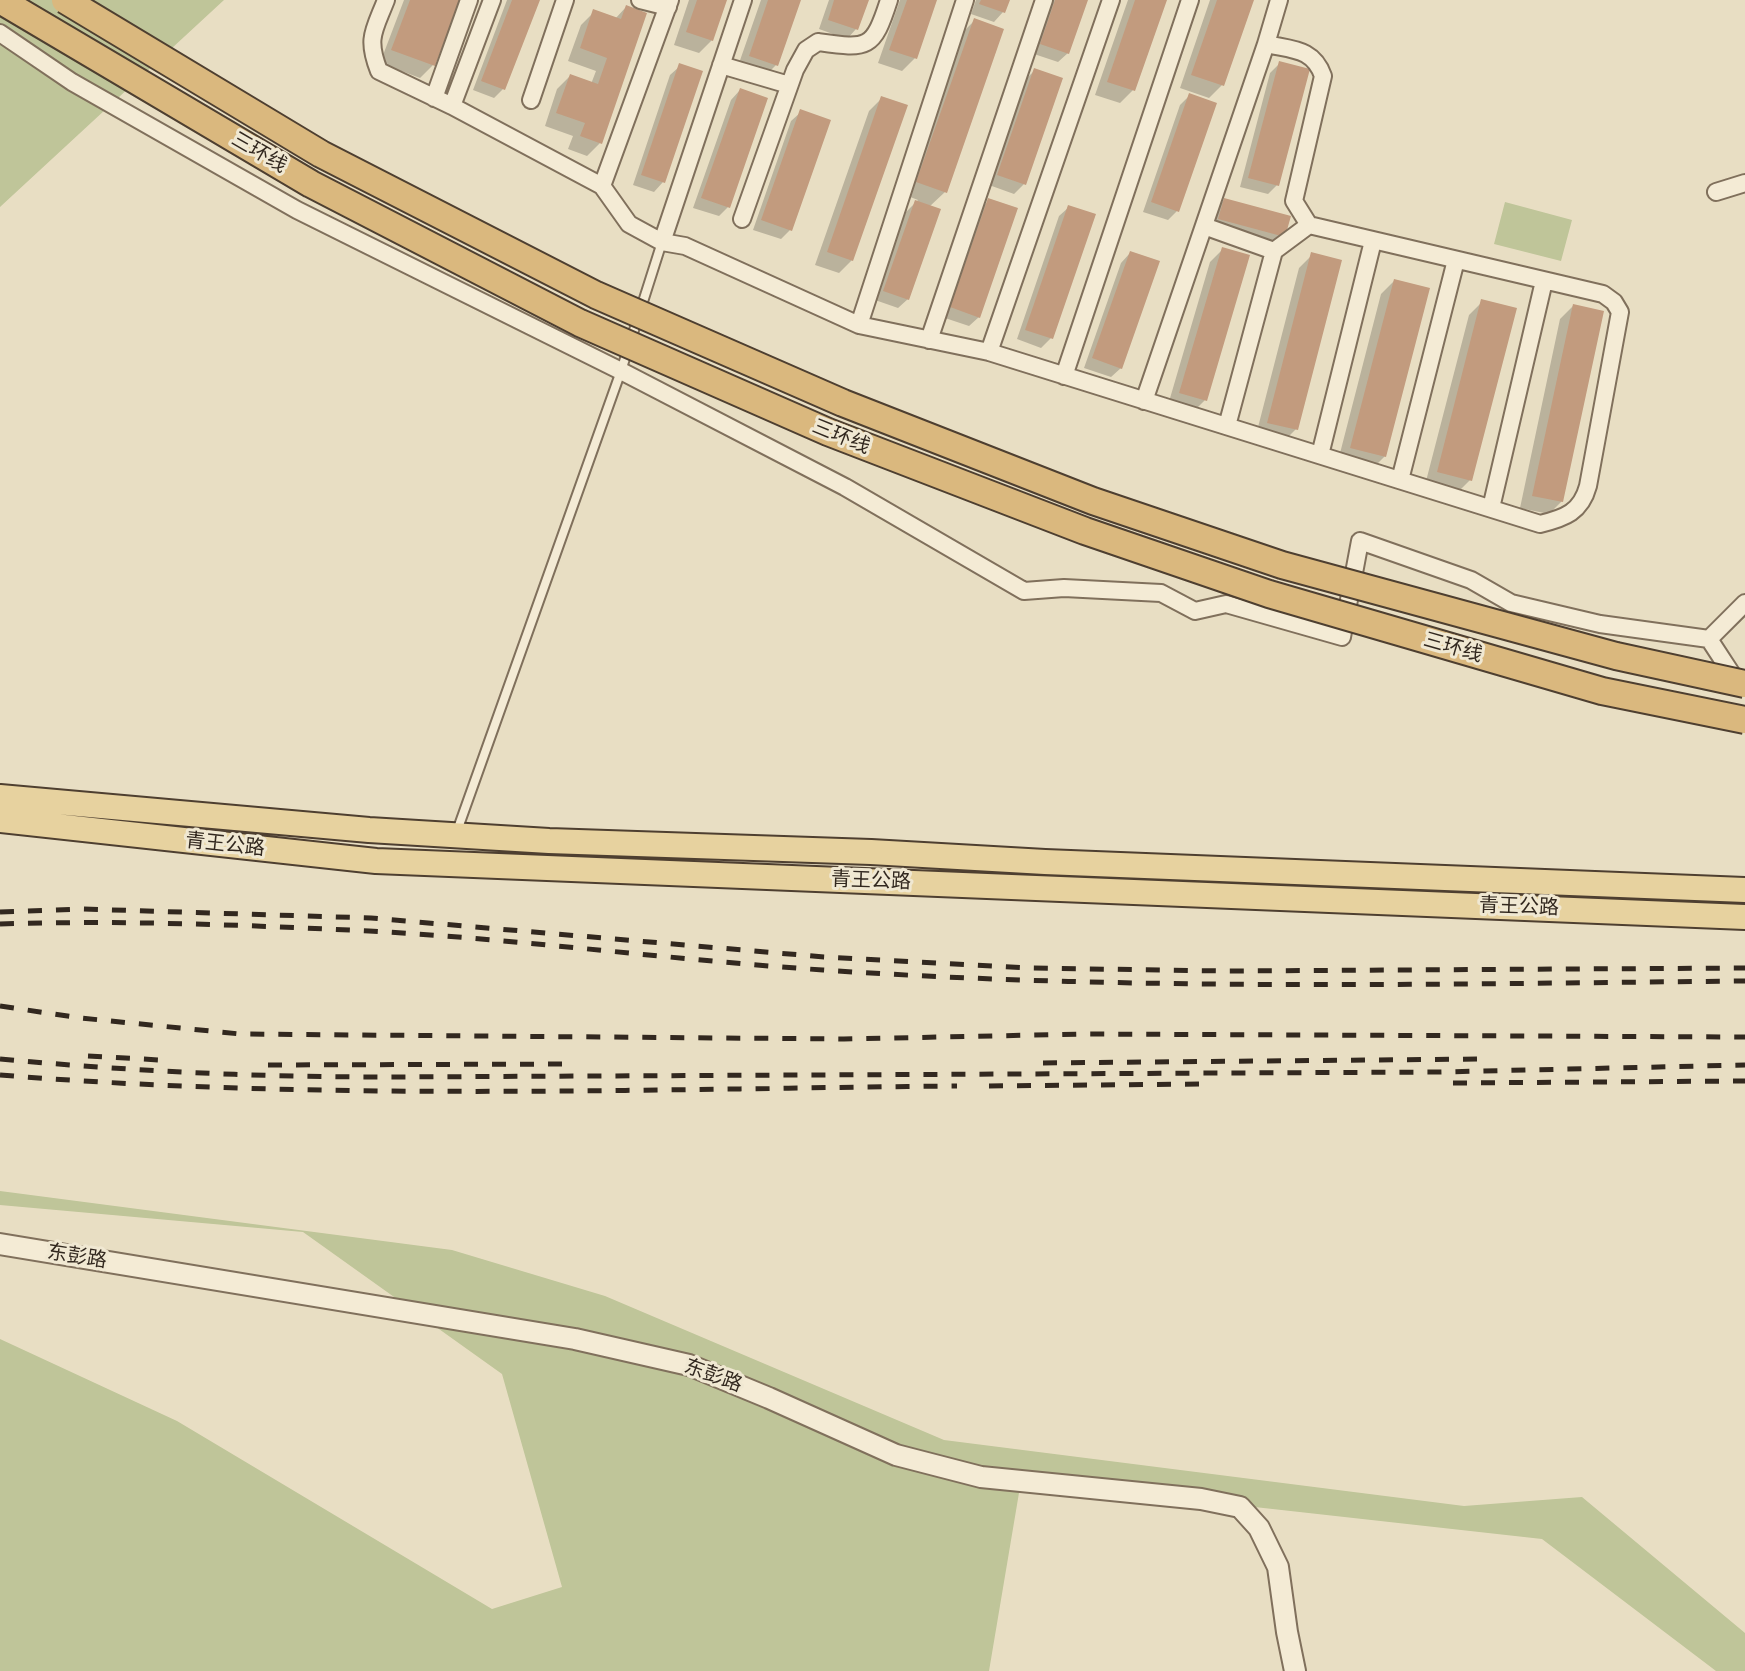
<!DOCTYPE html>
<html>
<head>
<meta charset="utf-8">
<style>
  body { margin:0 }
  canvas { display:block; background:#e8dec3 }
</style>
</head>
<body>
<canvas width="1745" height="1671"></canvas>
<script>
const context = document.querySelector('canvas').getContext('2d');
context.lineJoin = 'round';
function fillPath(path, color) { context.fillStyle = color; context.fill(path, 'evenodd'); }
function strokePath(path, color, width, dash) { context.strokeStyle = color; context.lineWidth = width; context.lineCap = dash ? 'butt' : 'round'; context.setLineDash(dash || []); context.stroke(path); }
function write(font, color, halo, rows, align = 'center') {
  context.font = font + ' Bitter,"Noto Sans SC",serif'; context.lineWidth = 6; context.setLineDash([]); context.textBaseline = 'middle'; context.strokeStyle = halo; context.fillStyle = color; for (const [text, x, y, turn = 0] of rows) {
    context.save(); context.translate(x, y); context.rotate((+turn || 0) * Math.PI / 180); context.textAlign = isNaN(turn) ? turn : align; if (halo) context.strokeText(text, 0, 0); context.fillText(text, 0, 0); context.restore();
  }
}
fillPath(new Path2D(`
  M0 0H224L0 207Z
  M1505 202 1572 220 1561 261 1494 244Z
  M0 1191 452 1250 605 1296 944 1440 1464 1506 1582 1497 1745 1633V1671H1716L1542 1539 1021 1481 989 1671H0V1339L177 1421 492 1609 562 1587 502 1374 303 1232 0 1205Z`), '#bfc599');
fillPath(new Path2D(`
  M404 0H458L433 65 420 78 380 63Z
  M507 0H538L503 89 494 98 473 90Z
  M689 0H725L712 40 699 53 674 45Z
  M761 0H799L776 65 763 78 737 69Z
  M829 0H866L856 29 847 39 819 29Z
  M900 0H935L915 58 902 71 878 63Z
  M976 0H1008L1003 12 994 22 971 14Z
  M1050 0H1086L1068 53 1058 62 1031 53Z
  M1128 0H1165L1133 90 1120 103 1095 95Z
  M1210 0H1252L1222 85 1209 98 1180 88Z
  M626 7 600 143 587 156 568 149 573 136 545 126 557 89 570 76 591 84 596 71 568 61 581 25 594 12 615 19Z
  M974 21 945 192 929 207 908 299 898 308 875 300 906 212 918 200 905 195 961 34Z
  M1280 63 1277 185 1268 194 1240 187 1270 73Z
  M680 66 663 182 654 192 633 185 670 75Z
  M1035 70 1024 184 1014 194 989 185 1025 80Z
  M740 90 728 207 719 216 693 208 731 100Z
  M1189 96 1177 211 1168 220 1143 212 1180 105Z
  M882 98 852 260 839 273 815 265 869 111Z
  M801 112 790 230 781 239 753 230 791 121Z
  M989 200 979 317 969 326 942 317 980 210Z
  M1224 200 1283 236 1274 246 1210 228 1215 210Z
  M1069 207 1051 338 1041 348 1017 339 1059 216Z
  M1223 249 1205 400 1192 413 1168 405 1210 262Z
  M1130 253 1121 368 1111 377 1084 368 1121 263Z
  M1312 255 1296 429 1283 442 1256 435 1299 268Z
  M1394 281 1385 456 1372 469 1338 461 1381 294Z
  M1482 302 1470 480 1457 493 1425 485 1469 315Z
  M1573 306 1562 501 1549 514 1520 508 1560 319Z`), '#0003');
fillPath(new Path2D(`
  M410 0H460L435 66 391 50Z
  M512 0H540L505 90 481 81Z
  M697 0H727L713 41 686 32Z
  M768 0H801L778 66 749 56Z
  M834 0H869L858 30 828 20Z
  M907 0H937L917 59 889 50Z
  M981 0H1010L1005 13 979 4Z
  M1055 0H1088L1069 54 1040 44Z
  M1135 0H1167L1135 91 1107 82Z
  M1217 0H1254L1224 86 1191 75Z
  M626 5 647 13 602 144 580 136 585 123 556 113 570 74 598 84 607 58 580 48 593 9 621 19Z
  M974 18 1004 29 947 193 916 182Z
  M1279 61 1310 69 1279 186 1248 178Z
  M679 63 703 71 665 183 641 175Z
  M1034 68 1063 78 1026 185 997 175Z
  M740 88 768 98 730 208 701 198Z
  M1189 93 1217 103 1179 212 1151 202Z
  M881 96 908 105 853 261 827 252Z
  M800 109 831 120 792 231 761 220Z
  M988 198 1018 208 980 318 950 307Z
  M1224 198 1291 216 1285 237 1218 219Z
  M915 200 941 209 909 300 883 291Z
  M1068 205 1096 214 1053 339 1025 330Z
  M1222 247 1250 255 1207 401 1179 393Z
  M1130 251 1160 261 1122 369 1092 358Z
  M1311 252 1342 260 1298 430 1267 423Z
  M1394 279 1430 288 1386 457 1350 448Z
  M1481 299 1517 308 1472 481 1437 472Z
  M1573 304 1604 311 1563 502 1532 496Z`), '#c29b7e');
const service = new Path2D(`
  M457 831 621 371 662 242`);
const minor = new Path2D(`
  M386 0C374 31 366 38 379 71L452 106 602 186 629 224 662 242 685 246 859 325 989 352 1540 524C1565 518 1581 512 1588 486L1620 312 1614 302 1603 294 1309 225 1294 201 1323 76C1313 48 1292 50 1266 44L1279 0
  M640 0 668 7
  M0 33 72 82 297 210 621 371 845 487 1024 591 1064 588 1161 593 1195 611 1226 604 1342 637 1360 541 1471 580 1511 603 1600 624 1709 639
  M721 65 789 85
  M434 98 469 0
  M531 100 565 0
  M452 106 492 0
  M602 186 670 0
  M1716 192 1745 183
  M742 219 795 70 806 50 818 42C868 49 873 50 889 0
  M1204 226 1274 251
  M662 242 743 0
  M859 325 965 0
  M929 340 1044 0
  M989 352 1111 0
  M1064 376 1190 0
  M1144 401 1266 44
  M1227 426 1274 251 1309 225
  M1320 455 1373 241
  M1400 480 1456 260
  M1491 508 1544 281
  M1739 685 1709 639 1745 603`);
const tertiary = new Path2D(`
  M0 1244 575 1339 689 1365 769 1398 896 1455 981 1477 1201 1499 1240 1507 1259 1528 1278 1567 1287 1632 1295 1671`);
const primary = new Path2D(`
  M0 797 369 830 549 841 871 852 1045 862 1745 890
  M0 820 376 861 1745 917`);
strokePath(service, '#80705c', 12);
strokePath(minor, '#80705c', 20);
strokePath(tertiary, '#80705c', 24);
strokePath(primary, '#4e3f30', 28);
strokePath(service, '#f4ebd5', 8);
strokePath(minor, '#f4ebd5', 16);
strokePath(tertiary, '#f4ebd5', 20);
strokePath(primary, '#e7d29f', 24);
strokePath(new Path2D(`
  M0 912 82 909 371 918 824 957 1030 968 1224 971 1745 968
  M0 924C122 920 246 925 369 931 520 939 672 960 823 970 1130 991 1438 984 1745 981
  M0 1006 81 1018 240 1034 844 1039 1087 1034 1745 1037
  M88 1056 160 1060
  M0 1059C128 1071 255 1077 383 1077L1440 1072 1745 1065
  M1043 1063 1483 1059
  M268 1065 576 1064
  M0 1075C319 1101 638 1089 957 1086
  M1453 1083 1745 1081
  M989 1086 1205 1084`), '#32281f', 5, [14, 14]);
const trunkBridge = new Path2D(`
  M0 0 311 184 580 323 828 432 1085 531 1269 594 1602 691 1745 720
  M65 0 321 154 596 295 843 403 1093 501 1282 565 1616 656 1745 684`);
strokePath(trunkBridge, '#4e3f30', 30, []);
strokePath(trunkBridge, '#dab87e', 26);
write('20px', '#32281f', '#f0e8d2', [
  ["三环线",259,153,30],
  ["三环线",841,437,22],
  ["三环线",1453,648,16],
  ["青王公路",225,845,6],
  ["青王公路",871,881,2],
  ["青王公路",1519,907,2],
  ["东彭路",77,1257,9],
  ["东彭路",713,1376,20]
]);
</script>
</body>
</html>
